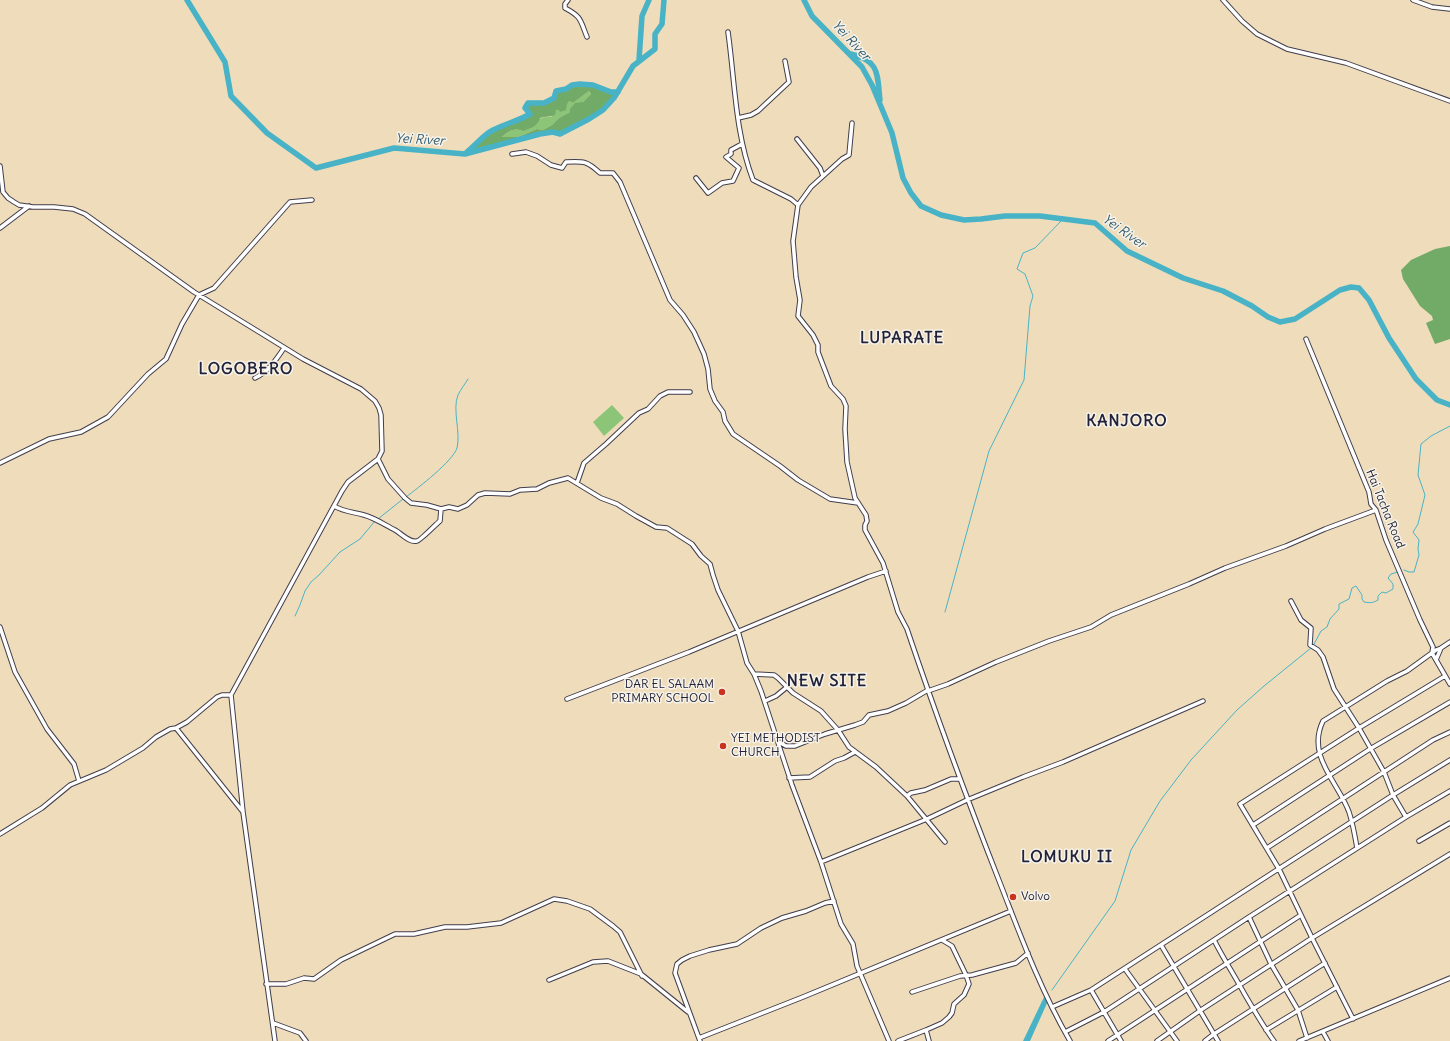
<!DOCTYPE html>
<html>
<head>
<meta charset="utf-8">
<style>
  body { margin:0 }
  canvas { display:block; background:#efdcba }
</style>
</head>
<body>
<canvas width="1450" height="1041"></canvas>
<script>
const context = document.querySelector('canvas').getContext('2d');
context.lineJoin = 'round';
function fillPath(path, color) { context.fillStyle = color; context.fill(path, 'evenodd'); }
function strokePath(path, color, width, dash) { context.strokeStyle = color; context.lineWidth = width; context.lineCap = dash ? 'butt' : 'round'; context.setLineDash(dash || []); context.stroke(path); }
function write(font, color, halo, rows, align = 'center') {
  context.font = font + ' Delius,sans-serif'; context.lineWidth = 3; context.setLineDash([]); context.textBaseline = 'middle'; context.strokeStyle = halo; context.fillStyle = color; for (const [text, x, y, turn = 0] of rows) {
    context.save(); context.translate(x, y); context.rotate((+turn || 0) * Math.PI / 180); context.textAlign = isNaN(turn) ? turn : align; if (halo) context.strokeText(text, 0, 0); context.fillText(text, 0, 0); context.restore();
  }
}
fillPath(new Path2D(`
  M589 91 591 94 583 102 570 112 559 118 552 125 543 130 537 129 518 137H502C508 131 515 127 523 131 531 125 540 115 551 117L556 110 569 101 573 103Z
  M612 405 624 418 604 436 593 422Z`), '#8dc578');
fillPath(new Path2D(`
  M580 84 593 85 611 92H618C605 113 582 124 560 134L553 132 540 134 465 154C474 147 485 134 494 129 506 124 519 121 530 114L525 108 528 103H544L554 98 556 91C564 89 571 85 580 84ZM589 91 591 94 583 102 575 103 570 109V112L559 118 552 125 543 130 537 129 518 137H502C508 131 515 127 523 131 531 128 538 126 540 118 546 116 550 117 555 115L556 110H559L560 112 566 110 567 104 569 101 573 103Z
  M1450 246V339L1435 344 1426 323 1433 320 1432 316 1420 306 1403 279 1401 270 1411 260 1435 249Z`), '#72aa68');
fillPath(new Path2D(`
  M1045 995 1048 1001 1030 1041H1023Z`), '#48b3c6');
strokePath(new Path2D(`
  M406 497C418 488 453 461 457 448 461 433 452 409 458 395 461 389 465 384 468 379
  M378 519 403 499
  M1404 570 1409 572H1414L1419 555 1418 549 1419 540 1413 532 1418 524 1425 495 1418 475 1421 444 1431 436 1450 426
  M945 612 989 451 1024 380 1030 306 1033 296 1025 274 1017 269 1023 253 1035 248 1063 219
  M295 616 300 605 305 591 311 582 319 575 340 552 360 539 375 521
  M1313 646 1321 631 1327 627 1330 619 1339 609V604L1349 599 1352 588 1356 586 1362 595V599L1364 602C1370 603 1373 603 1378 600V596L1382 592 1386 593 1393 589V584L1388 578 1391 574 1398 572
  M1052 990 1115 901 1131 850 1160 801 1191 760 1237 710 1264 686 1311 648`), '#48b3c6', 1);
strokePath(new Path2D(`
  M187 0 225 62 231 96 267 133 316 168 394 148 465 154 540 134 553 132 560 134 589 119 603 110 614 98 633 66 655 49V34L662 24 664 0
  M804 0 812 16 862 67 872 85 892 133 903 178 911 193 921 206 941 215 964 220 981 219 1005 216H1040L1095 223 1127 251 1183 278 1223 291 1252 306 1268 317 1280 322 1295 319 1340 290 1351 287 1359 288 1369 300 1389 338 1416 379 1437 400 1450 405
  M851 54C880 61 877 74 880 100
  M639 60 642 16 649 0
  M467 152C476 145 483 135 493 130 505 124 518 121 530 114L525 108 528 103H544L554 98 556 91 566 89 572 85 580 84 593 85 611 92H618`), '#48b3c6', 5.5);
const minor = new Path2D(`
  M568 0 565 4V8C582 17 580 20 587 37
  M1223 0 1242 21 1257 34 1287 49 1346 63 1450 101
  M1413 0 1432 7 1450 9
  M728 32C735 82 735 133 753 180L791 199 798 205
  M738 118 751 115 758 111 789 82 785 61
  M852 123 849 155 842 159 811 187 798 205 793 241 796 277 800 300 798 316 813 335 818 345V352L831 386 843 399 846 406 845 429 847 462 855 498 866 515 867 521 865 525V530L883 563 898 612 907 629C936 715 967 799 1000 883 1021 937 1041 991 1070 1041
  M797 139 820 168 823 176
  M512 154 526 152 537 156 551 165 562 168 566 162C584 161 587 161 600 173H613L620 182 670 300 683 315 694 332 704 354 708 369 710 389 715 401 723 412 725 421 733 434 780 466 798 480 830 499 858 503
  M0 166 3 192 8 198 14 202 19 205 33 207H54L73 209 85 214 194 292 303 359 361 389 375 401 379 408 381 415 382 451 378 459 348 482 342 491 231 695 243 812
  M696 178 708 193 722 183 733 181 739 168 726 157 731 154V150L742 144
  M0 228 29 206
  M1306 339 1369 492 1371 504 1376 510 1386 540 1420 620 1433 647 1432 653 1450 684
  M255 378C268 372 276 360 284 348
  M378 459 388 479 405 498 411 503 427 505 441 509 449 507 458 509 467 505 478 495 485 493 510 494 520 490 537 489 549 483 568 478 601 498 617 504 636 516 656 527 667 528 692 544 701 556 710 564 713 575 718 590 738 631 747 663 754 674 761 691 792 785 821 862 841 924 853 944 857 966 889 1041
  M0 463 49 439 81 432 108 417 148 374 166 359 182 324 199 295 214 288 290 202 312 200
  M577 483 584 463 606 444 639 413 648 409 660 396 668 392H690
  M334 506C344 512 354 512 364 515 375 518 385 525 395 530 401 533 409 543 417 541 420 541 436 524 440 521L441 509
  M1291 601 1301 620 1311 628 1310 645 1318 650 1323 657 1334 689 1359 728 1384 772 1393 795 1406 817
  M0 627 15 672 47 729 74 764 79 781
  M1436 660 1441 648 1450 642
  M754 674 774 675 778 678 793 693 821 711 838 730 849 747 876 767 907 796 945 842
  M928 691 948 684 996 662 1049 641 1091 627 1111 615 1189 584 1225 568 1286 546 1325 529 1376 510
  M567 699 689 652 868 577 886 571
  M765 701 776 696 787 687
  M176 728 187 722 217 697 222 695H231
  M779 742 786 746H795L825 734 855 725 863 722 869 715 888 711 906 703 928 690
  M789 778 810 777 835 761 844 758 855 752
  M907 796 911 793 925 790 951 779H959
  M1253 825 1370 749 1450 702
  M0 834 42 808 70 785 106 770 143 748 156 737 170 729 176 728 243 812 275 1041
  M1419 841 1450 823
  M1267 848 1433 740 1450 732
  M1357 848C1355 836 1353 824 1349 812 1338 782 1306 756 1323 721L1387 681 1407 671 1436 650 1441 648
  M821 862 927 819 967 800 1023 777 1063 762 1203 701
  M1249 917 1271 964 1298 1010 1307 1038
  M1214 940C1222 956 1231 970 1240 986 1251 1005 1261 1023 1274 1041
  M1161 945 1218 1041
  M1125 969 1177 1041
  M549 980 593 962 608 961 641 974 688 1012
  M266 984H286L304 978 314 979 341 960 395 934H414L445 927H467L501 923 554 899 567 901 590 909 613 926 620 932 642 976
  M1091 990 1121 1041
  M912 992 960 976 972 975 1016 963 1028 953
  M1052 1007 1091 990 1393 795 1450 760
  M1353 1019 1312 938 1279 869 1240 804 1359 728 1445 676
  M273 1023 300 1033 306 1041
  M1266 1030 1337 987
  M1065 1032 1104 1012 1249 917 1406 817 1450 791
  M1323 1032 1328 1041
  M699 1038 803 997 1011 911
  M700 1041 675 973 677 964 682 960 690 956 709 950 737 944 761 928 782 918 806 911 825 903 834 901
  M898 1041 926 1030
  M929 1041 926 1030 942 1023 949 1017 952 1013 954 1004 964 995 969 984 966 975 952 946 942 940
  M1108 1041 1301 915
  M1157 1041 1201 1010 1312 938 1450 854
  M1205 1041 1214 1034 1325 963
  M1299 1041 1450 978`);
strokePath(minor, '#413e4e', 5.5);
strokePath(minor, '#fff', 3.5);
for (const [x, y, r, color] of [
  [722,692,4,"#c8321e"],
  [723,746,4,"#c8321e"],
  [1013,897,4,"#c8321e"]
]) { const dot = new Path2D(); dot.arc(x, y, r, 0, 2 * Math.PI); context.fillStyle = color; context.fill(dot); strokePath(dot, '#f7f3e8', 1.5); }
write('12px', '#22223b', '#f7f3e8', [
  ["Hai Tacha Road",1385,509,68]
]);
write('12px', '#22223b', '#f7f3e8', [
  ["DAR EL SALAAM",714,685,"right"],
  ["PRIMARY SCHOOL",714,699,"right"],
  ["YEI METHODIST",731,739],
  ["CHURCH",731,753],
  ["Volvo",1021,897]
], 'left');
write('italic 13px', '#315c73', '#f7f3e8', [
  ["Yei River",851,41,47],
  ["Yei River",420,140,3],
  ["Yei River",1124,232,35]
]);
context.letterSpacing = '1px';
write('bold 16px', '#22223b', '#f7f3e8', [
  ["LUPARATE",902,338],
  ["LOGOBERO",246,369],
  ["KANJORO",1127,421],
  ["NEW SITE",827,681],
  ["LOMUKU II",1067,857]
]);
context.letterSpacing = '0px';
</script>
</body>
</html>
